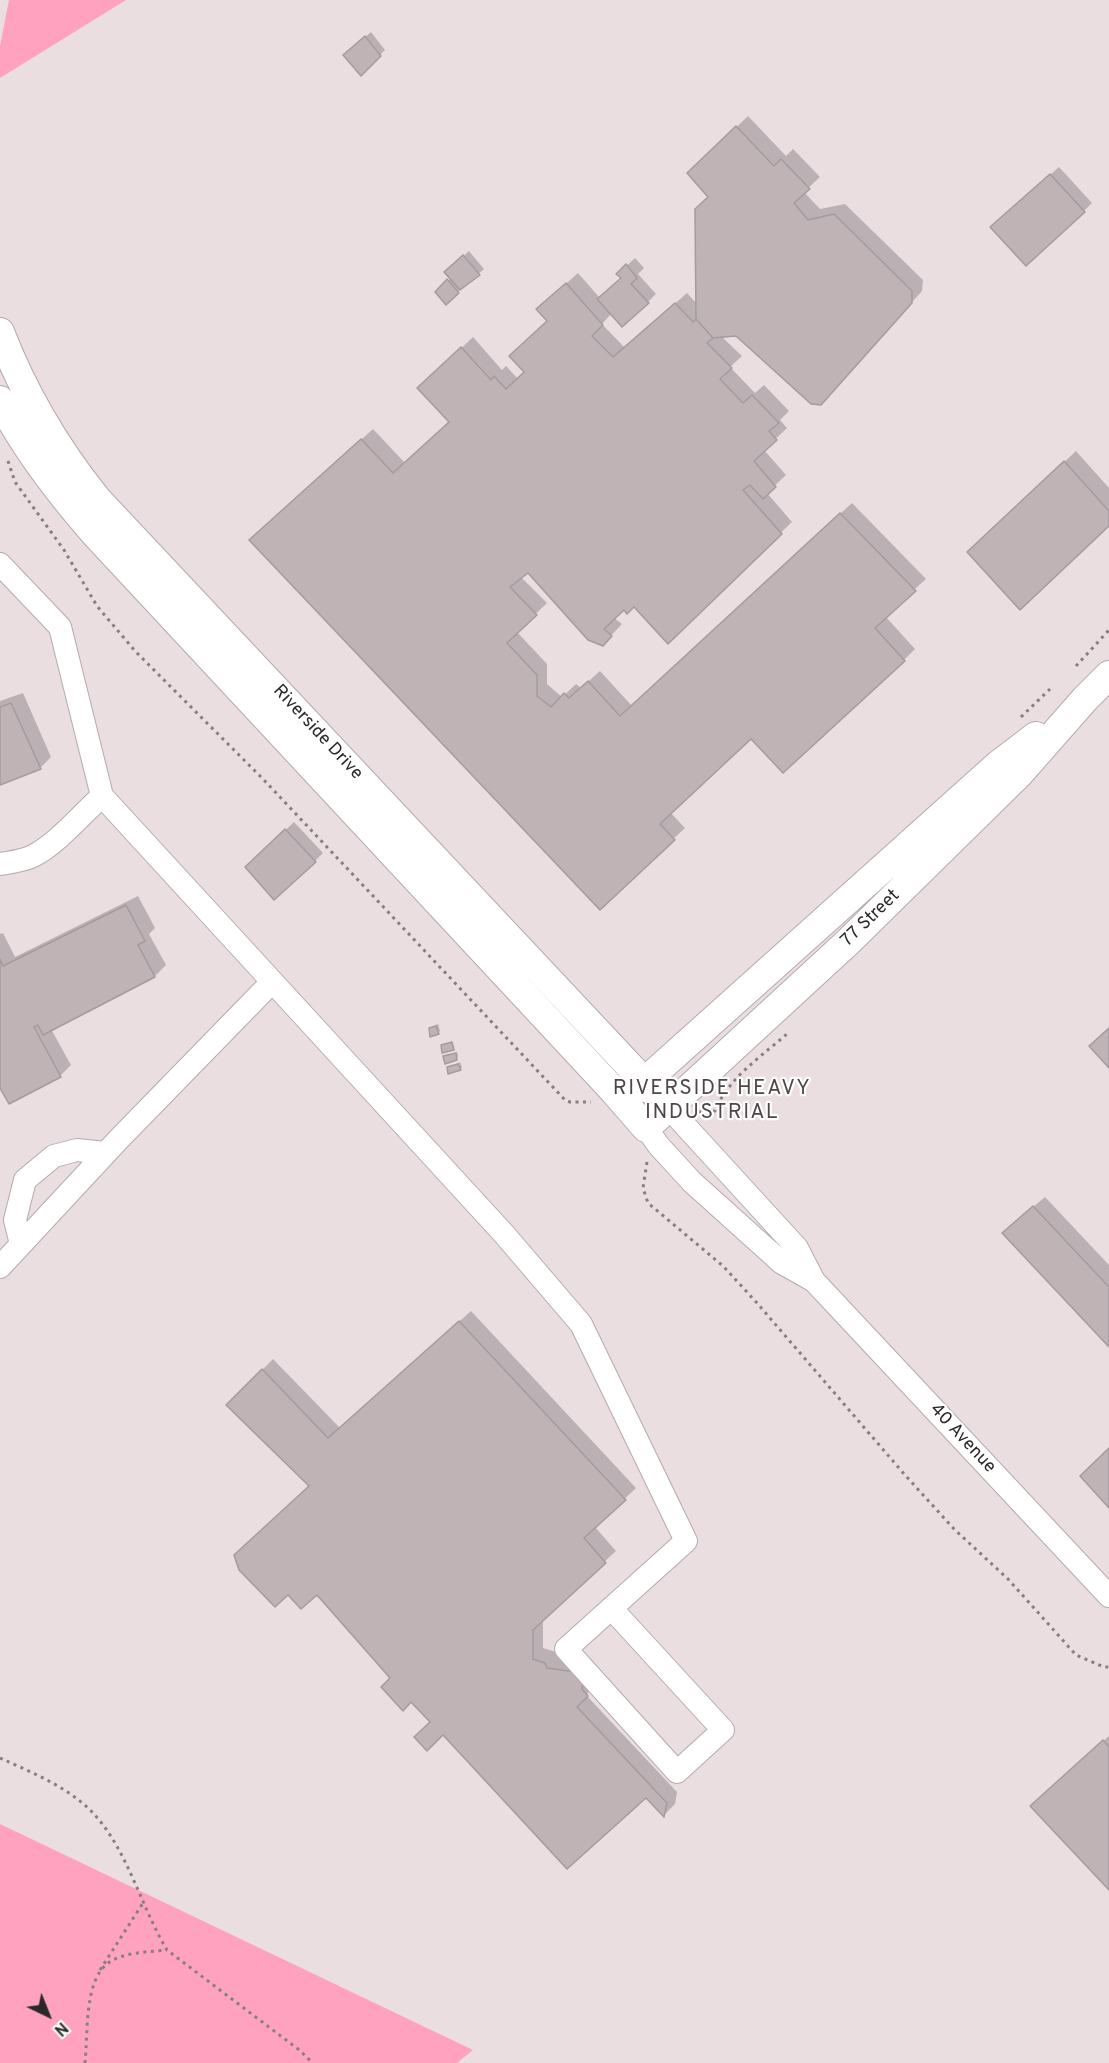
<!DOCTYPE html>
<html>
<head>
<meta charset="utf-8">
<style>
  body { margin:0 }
  #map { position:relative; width:1109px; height:2063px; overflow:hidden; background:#eadee1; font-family:Overpass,sans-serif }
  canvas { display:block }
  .north { position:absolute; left:18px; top:1985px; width:60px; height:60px; -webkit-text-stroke:4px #fff; paint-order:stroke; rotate:137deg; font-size:16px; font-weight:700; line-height:24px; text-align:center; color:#2c2829 }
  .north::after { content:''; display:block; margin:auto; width:21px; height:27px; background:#2c2829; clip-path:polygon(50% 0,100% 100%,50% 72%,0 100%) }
</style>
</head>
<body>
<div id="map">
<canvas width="1109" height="2063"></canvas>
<div class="north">N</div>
</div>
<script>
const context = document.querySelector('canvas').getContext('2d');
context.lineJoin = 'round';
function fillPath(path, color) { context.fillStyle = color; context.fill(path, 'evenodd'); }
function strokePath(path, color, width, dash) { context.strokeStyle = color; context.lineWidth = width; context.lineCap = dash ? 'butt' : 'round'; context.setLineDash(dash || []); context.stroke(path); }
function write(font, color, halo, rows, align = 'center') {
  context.font = font + ' Overpass,sans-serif'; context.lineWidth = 4.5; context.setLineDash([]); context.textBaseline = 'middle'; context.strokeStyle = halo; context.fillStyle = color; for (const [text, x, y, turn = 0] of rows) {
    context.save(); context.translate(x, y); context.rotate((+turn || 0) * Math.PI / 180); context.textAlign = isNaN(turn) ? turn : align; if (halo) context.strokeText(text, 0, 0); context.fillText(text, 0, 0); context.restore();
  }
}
fillPath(new Path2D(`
  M9 0H126L0 78V46Z
  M0 1824 473 2050 457 2063H0Z`), '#fea2c0');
fillPath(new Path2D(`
  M371 32 385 50 361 74 350 50Z
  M748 116 786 156 793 149 820 177 804 192 820 209 845 204 923 280 922 291 832 392 736 334 721 336 742 356 730 367 755 393 764 385 789 411 780 420 787 428 764 450 786 475 767 493 792 522 668 642 634 605 624 608 614 618 622 624 603 644 528 571 521 577 547 603 517 632 547 664V684L562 697 576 684 581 688 600 671 632 706 852 503 926 579 885 616 915 649 904 660 751 737 670 812 685 828 600 908 262 529 373 429 405 463 451 421 430 378 473 337 502 370 506 366 518 379 526 372 549 320V299L578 273 600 298 622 277 618 274 635 258 644 268 638 274 656 294 648 302 612 313 602 324 625 348 687 293 698 305 709 197 700 162Z
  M1059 167 1092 203 1084 211 1000 219Z
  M469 251 484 269 446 302 437 292 451 278 446 272Z
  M1076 451 1109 488V524L980 542Z
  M23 693 51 757 40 768 0 783V701Z
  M294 822 323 853 315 861 247 867Z
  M138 896 155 928 149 934 166 965 155 976 51 1029 71 1065 60 1076 0 1085V934L3 933 15 957Z
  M438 1024 440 1031 438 1033 430 1028Z
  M457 1052 458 1056 456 1059 444 1057Z
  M460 1062 462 1067 460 1069 448 1068Z
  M1045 1197 1109 1265V1345L1015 1222Z
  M471 1311 636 1488 595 1527 616 1551 543 1618V1648L556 1652 558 1658 594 1662 592 1677 597 1683 586 1695 677 1792 675 1804 664 1815 646 1796 431 1722 311 1486 228 1405 273 1359 340 1428Z
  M1109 1736V1888L1043 1795Z`), '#0003');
const building = new Path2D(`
  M365 36 381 56 361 76 343 55Z
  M736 126 774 166 781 159 810 189 794 203 808 220 834 214 912 291V303L821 405 811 404 736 336 713 338 696 319 695 209 708 197 687 173Z
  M1050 174 1085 212 1026 266 990 227Z
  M463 255 480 275 460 290 444 272Z
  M626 264 637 278 631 284 649 303 622 327 597 299 621 278 616 274Z
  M447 279 459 293 446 305 435 292Z
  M566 283 603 325 592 336 613 357 675 303 693 322 696 319 713 338 707 343 732 368 720 379 743 403 752 395 779 423 769 431 777 440 754 461 776 487 763 499 750 485 743 490 782 534 668 644 634 607 627 614 624 610 604 629 612 636 603 646 588 640 528 573 510 587 537 615 507 643 537 675V696L551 707 564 693 569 698 588 681 620 716 840 513 916 591 875 628 905 661 783 773 751 739 660 824 675 840 600 910 249 540 361 439 393 473 449 422 417 388 461 347 491 380 494 376 506 389 524 372 509 356 547 321 536 309Z
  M1064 461 1109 511V526L1020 610 967 552Z
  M11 703 41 769 0 785V707Z
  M285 829 316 862 274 900 245 867Z
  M126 905 145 941 138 945 155 977 43 1035 38 1025 34 1027 61 1077 9 1104 0 1088V959L3 966Z
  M436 1026 439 1034 430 1037 429 1028Z
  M1109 1028V1068L1089 1046Z
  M452 1042 454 1050 442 1053 441 1045Z
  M456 1053 457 1060 445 1064 443 1056Z
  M458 1064 461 1070 448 1074 447 1067Z
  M1033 1206 1109 1287V1347L1002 1233Z
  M459 1321 626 1500 584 1538 606 1563 533 1630V1659L545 1663 547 1668 584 1673 582 1689 588 1696 577 1707 667 1803 664 1817 646 1798 567 1869 443 1735 427 1751 414 1737 430 1722 411 1702 403 1711 381 1687 390 1678 317 1595 301 1609 288 1595 275 1607 239 1570 234 1555 309 1486 226 1405 262 1369 328 1438Z
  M1109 1448V1508L1080 1476Z
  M1103 1740 1109 1747V1890L1030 1806Z`);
fillPath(building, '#bfb3b6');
strokePath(building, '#a59a9d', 1.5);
const minor = new Path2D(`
  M0 564 60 627 102 796 504 1234 581 1324 686 1541 566 1649 677 1772 723 1730 611 1608
  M0 864C11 862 23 861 33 856 58 843 81 815 102 796
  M669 1108 797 1248 814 1281 1109 1596
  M646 1128 659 1146 692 1182 782 1263 814 1281
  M21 1244 15 1220 25 1180 54 1156 77 1150 105 1153
  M0 1267 118 1140 272 982`);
const major = new Path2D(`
  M0 332C24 394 56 448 97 499L669 1108
  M0 400C25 449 60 494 96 535L612 1089 646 1128 848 942 1019 774 1085 699 1109 675
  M632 1093 998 765 1036 736`);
strokePath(minor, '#b5aaad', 24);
strokePath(major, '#b5aaad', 30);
strokePath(new Path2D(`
  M8 461 15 482 64 550 97 606 135 651 263 779 565 1100 570 1102H591
  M1076 666 1109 630
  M1021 717 1050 689
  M698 1112 715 1111C728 1078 762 1056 788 1033
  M647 1162 643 1188 648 1203 723 1266 757 1303 905 1475 954 1529 1008 1579 1076 1655 1104 1667H1109
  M0 1758C31 1772 68 1787 92 1812 127 1848 141 1907 167 1950L298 2049 313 2063
  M100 1970 143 1903
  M85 2063C88 2035 84 1982 107 1964 122 1952 148 1952 167 1950`), '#867f81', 3, [3, 4.5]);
strokePath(minor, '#fff', 22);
strokePath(major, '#fff', 28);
write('18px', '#2c2829', '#fff', [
  ["Riverside Drive",317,733,47],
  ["77 Street",871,919,-44],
  ["40 Avenue",962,1439,47]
]);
context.letterSpacing = '1.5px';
write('21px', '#4f4547', '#fff', [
  ["RIVERSIDE HEAVY",712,1090],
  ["INDUSTRIAL",712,1114]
]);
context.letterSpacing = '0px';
</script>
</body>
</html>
